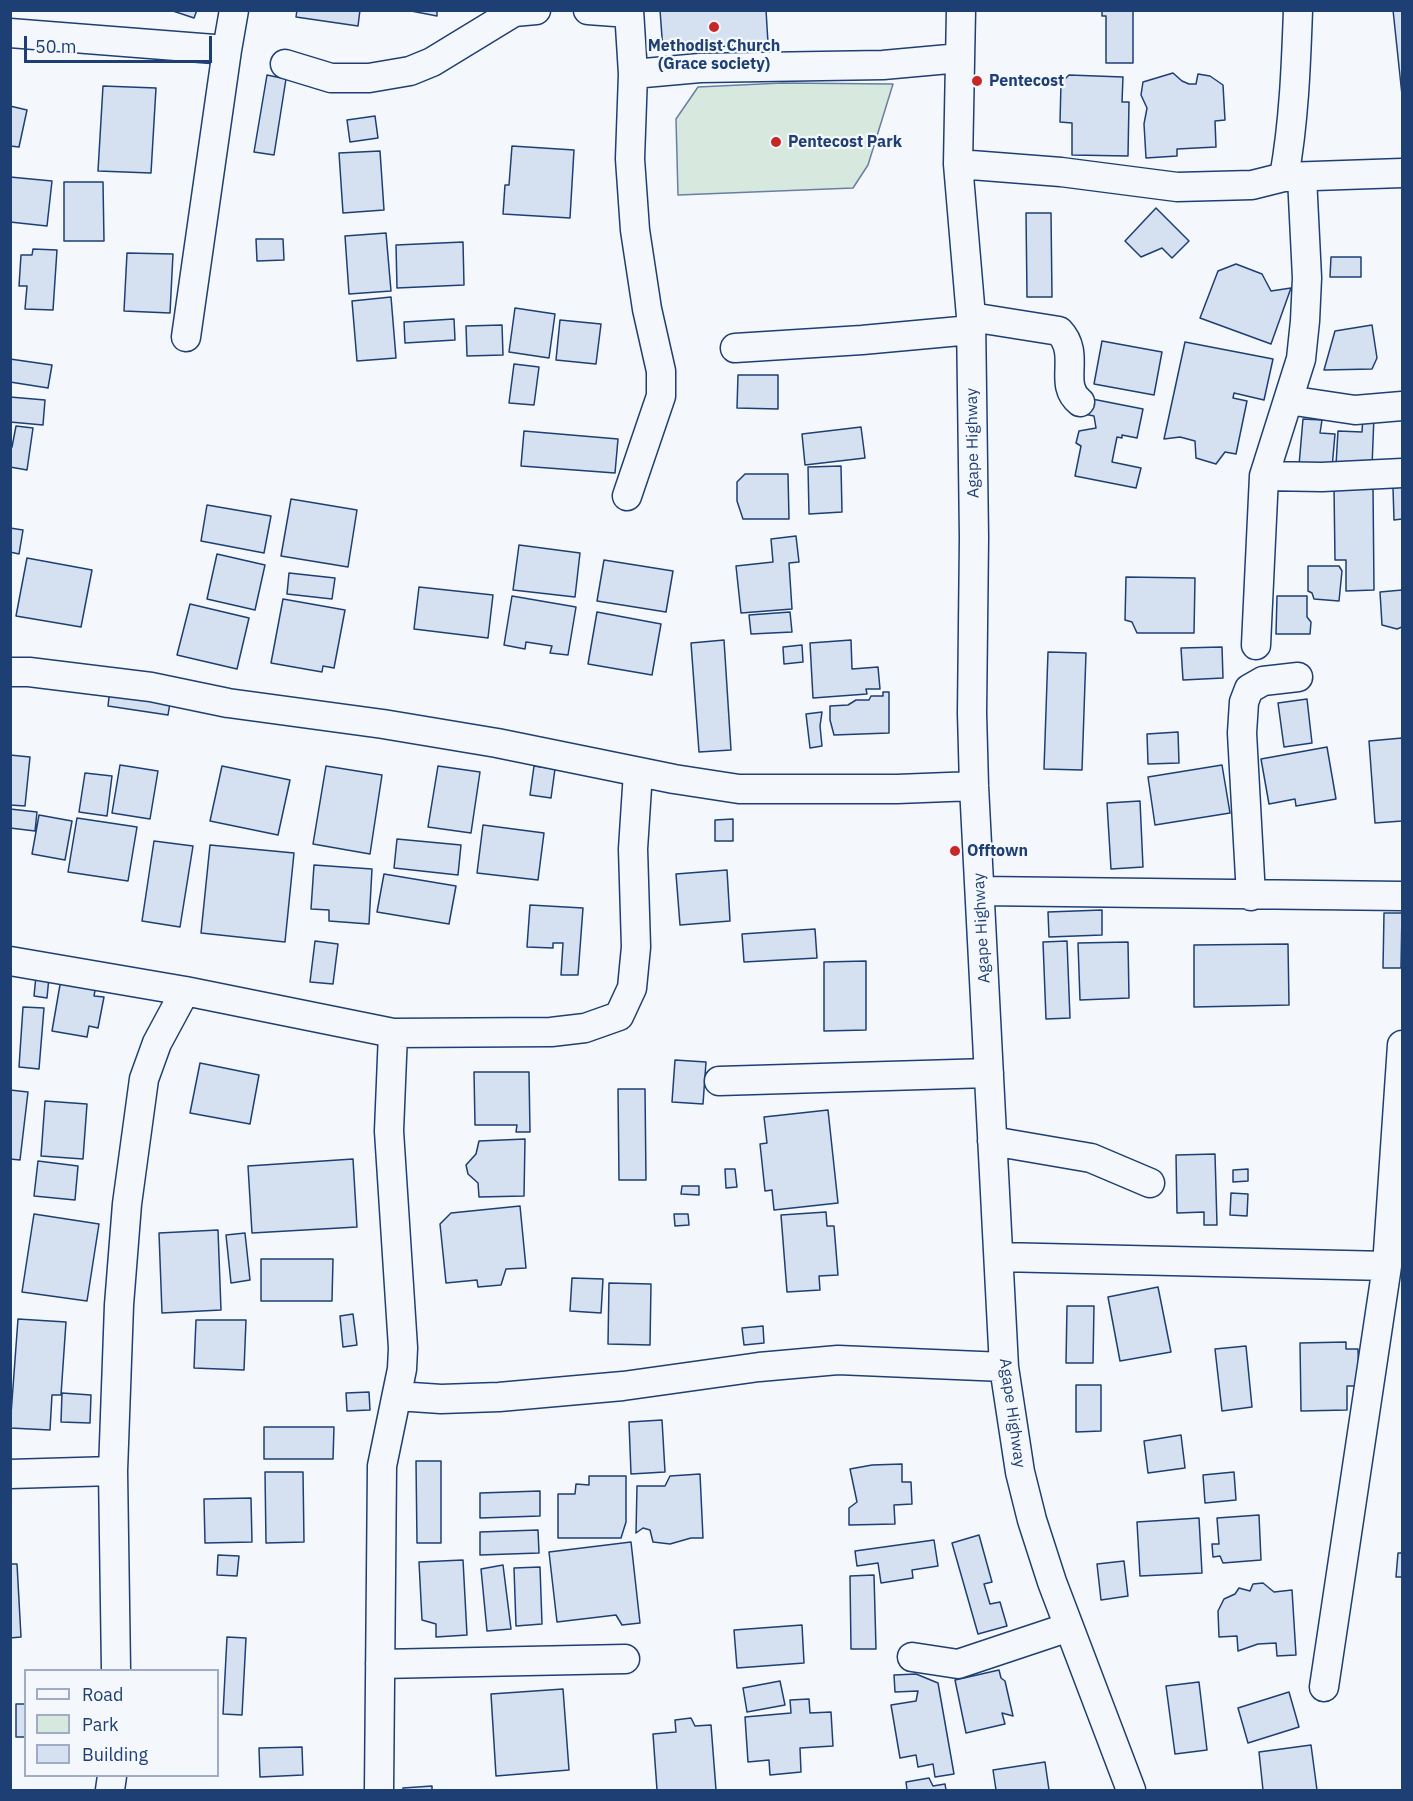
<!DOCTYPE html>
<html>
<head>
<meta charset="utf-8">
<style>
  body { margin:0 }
  #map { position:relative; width:1413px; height:1801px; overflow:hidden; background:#f4f7fb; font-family:"IBM Plex Sans",sans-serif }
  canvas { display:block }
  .frame { position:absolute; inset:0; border:12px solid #1d3f73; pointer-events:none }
  .legend { position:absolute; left:24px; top:1669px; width:195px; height:108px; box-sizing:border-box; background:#f4f7fb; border:2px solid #9eadc5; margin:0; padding:8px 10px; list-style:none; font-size:18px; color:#1d3f73 }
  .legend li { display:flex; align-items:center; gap:12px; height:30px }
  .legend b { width:30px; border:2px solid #9eadc5 }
  .scale { position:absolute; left:24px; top:36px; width:188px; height:27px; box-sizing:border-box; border:3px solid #1d3f73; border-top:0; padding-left:8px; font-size:18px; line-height:21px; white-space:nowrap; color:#1d3f73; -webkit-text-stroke:4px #f4f7fb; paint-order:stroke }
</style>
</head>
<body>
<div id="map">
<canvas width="1413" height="1801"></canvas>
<div class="frame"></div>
<ul class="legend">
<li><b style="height:8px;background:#f4f7fb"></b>Road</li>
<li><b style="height:16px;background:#d7e8df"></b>Park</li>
<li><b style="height:16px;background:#d5e0f0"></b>Building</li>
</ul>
<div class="scale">50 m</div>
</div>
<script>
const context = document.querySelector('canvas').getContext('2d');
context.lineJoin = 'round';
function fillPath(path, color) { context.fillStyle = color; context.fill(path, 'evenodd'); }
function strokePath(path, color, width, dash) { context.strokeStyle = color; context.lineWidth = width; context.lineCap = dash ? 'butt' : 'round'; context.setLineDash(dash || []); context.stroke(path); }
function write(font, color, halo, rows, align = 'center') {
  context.font = font + ' "IBM Plex Sans",sans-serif'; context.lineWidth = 4.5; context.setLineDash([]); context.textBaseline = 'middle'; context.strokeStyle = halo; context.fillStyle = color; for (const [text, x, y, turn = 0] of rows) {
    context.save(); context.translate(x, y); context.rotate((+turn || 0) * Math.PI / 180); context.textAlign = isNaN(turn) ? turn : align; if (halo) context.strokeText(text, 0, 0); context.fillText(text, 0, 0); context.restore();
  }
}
const green = new Path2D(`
  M782 83 893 84 868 165 853 188 678 195 676 119 698 87Z`);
fillPath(green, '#d7e8df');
strokePath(green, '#687fa3', 1.5);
const building = new Path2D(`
  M170 10H197L194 18Z
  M297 10H360L358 26 296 17Z
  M406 10H437V16Z
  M660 10H766L768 43 663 51Z
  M1102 10H1133V63H1106V16H1102Z
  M1393 10H1402V95Z
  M1173 73 1182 81 1189 84H1196L1198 74 1210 76 1223 85 1225 120 1215 121 1216 147 1177 149V156L1146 158 1144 124 1147 108 1141 95 1143 82Z
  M267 75 286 79 274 155 254 152Z
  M1069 75 1123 77 1122 102H1129L1128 156 1072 155V123L1060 122 1061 83Z
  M103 86 156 88 151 173 98 171Z
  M10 106 27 110 19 147 10 146Z
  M375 116 378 138 350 142 347 120Z
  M512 146 574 150 570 218 503 214 505 185H509Z
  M380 151 384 210 343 213 339 153Z
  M10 177 52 181 47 226 10 222Z
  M64 182H103L104 241H64Z
  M1156 208 1189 241 1172 258 1162 248 1141 257 1125 241Z
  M1026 213H1051L1052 297H1027Z
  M386 233 391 291 349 294 345 236Z
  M256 239H283L284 260 257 261Z
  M463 242 464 285 397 288 396 245Z
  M33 249 57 250 53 310 25 309 27 286H19L21 255H32Z
  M127 253 173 254 170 313 124 311Z
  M1331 257H1361V277H1330Z
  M1236 264 1262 274 1271 291 1291 288 1271 344 1200 318 1218 271Z
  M391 297 396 358 357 361 352 301Z
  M515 308 555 314 549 358 509 352Z
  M454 319 455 340 405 343 404 322Z
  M560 320 601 324 596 364 556 360Z
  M502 325 503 355 467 356 466 326Z
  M1372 325 1377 358 1372 369 1324 370 1335 331Z
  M1102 341 1162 352 1154 395 1094 384Z
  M1185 342 1273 359 1264 400 1234 393 1233 398 1247 401 1236 454 1225 452 1216 464 1196 458 1195 441 1180 437 1164 439Z
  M10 359 52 365 48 388 10 382Z
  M514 364 539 367 534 405 509 403Z
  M738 375H778V409L737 408Z
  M10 397 45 400 43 425 10 422Z
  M1087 398 1143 409 1137 438 1122 435V438L1117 437 1112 462 1141 468 1136 488 1075 476 1081 446 1076 443 1079 431 1096 428 1094 416 1084 414Z
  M1363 416H1374L1372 467 1336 465 1338 431 1362 432Z
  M1303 419 1322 420 1320 433 1335 434 1332 468 1299 465Z
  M16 426 33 428 27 470 10 467V447H12Z
  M861 427 865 458 805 465 802 434Z
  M524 431 618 439 615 473 521 466Z
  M841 466 842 512 809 514 808 467Z
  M745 474H788L789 519H743L737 501V482Z
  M1334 487H1373L1374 590 1346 591V560H1335Z
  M1402 487V519L1394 520 1393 488Z
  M291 499 357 510 348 567 281 556Z
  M207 505 271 516 264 553 201 541Z
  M10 528 23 530 19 554 10 552Z
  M796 536 799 562 789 563 792 609 741 613 736 566 773 562 771 539Z
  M519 545 580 553 575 597 513 590Z
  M217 554 265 565 255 610 207 599Z
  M27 558 92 570 81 627 16 616Z
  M604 560 673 571 666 612 597 601Z
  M1308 566H1339L1342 571 1339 601 1314 599 1312 593 1308 591Z
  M289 573 335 578 332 599 287 594Z
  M1126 577 1195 578 1194 633H1137L1132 622 1125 620Z
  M419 587 493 595 488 638 414 629Z
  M1402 590V627L1397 629 1382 625 1380 592Z
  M512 596 576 607 568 655 550 653 552 646 526 642 525 649 504 645Z
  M1277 596H1307V617L1311 622 1310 634H1276Z
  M283 599 345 610 334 668 323 666 322 672 271 663Z
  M190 604 249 618 237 669 177 655Z
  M597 612 661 624 652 675 588 664Z
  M790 612 792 632 751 634 749 615Z
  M724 640 731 750 699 752 691 643Z
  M851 640 852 669 878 667 880 689H866L867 694 813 698 810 643Z
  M802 645 803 662 784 664 783 647Z
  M1222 647 1223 678 1183 680 1181 648Z
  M1048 652 1086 653 1082 770 1044 769Z
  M110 689 171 697 168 715 108 706Z
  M883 692H889V733L834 735 830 720V706L848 705 856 700H869L871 696H883Z
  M1307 699 1312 743 1284 747 1278 703Z
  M822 712 820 726 822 746 810 748 806 714Z
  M1178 732 1179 763 1148 764 1147 734Z
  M1402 738V821L1375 823 1369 741Z
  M1327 747 1336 799 1296 806 1295 799 1269 804 1261 759Z
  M10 755 30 757 25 806 10 805Z
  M120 765 158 771 150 819 112 813Z
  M1222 765 1230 813 1155 825 1148 777Z
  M222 766 290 780 278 835 210 821Z
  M326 766 382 775 370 854 313 844Z
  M438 766 480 772 471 833 428 827Z
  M534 766 555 769 551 798 530 795Z
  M85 773 112 776 107 816 79 812Z
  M1140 801 1143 867 1111 869 1107 803Z
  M10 809 37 812 35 831 10 828Z
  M39 815 72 821 65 860 32 854Z
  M77 818 137 827 128 881 68 872Z
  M733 819V841H715V820Z
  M483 825 544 833 538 880 477 873Z
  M397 839 461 845 458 875 394 868Z
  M154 841 193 846 180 927 142 921Z
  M210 845 294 853 285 942 201 933Z
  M314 865 372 869 369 924 329 921V910L311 909Z
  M727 870 730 921 680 925 676 874Z
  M384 874 456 886 449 924 377 912Z
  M530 905 583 908 578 975H561L563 943H553V948L527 947Z
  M1102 910V935L1049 937 1048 912Z
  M1384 913H1402L1401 968H1383Z
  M815 929 817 958 744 962 742 934Z
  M315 941 338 944 333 984 310 982Z
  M1067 941 1070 1018 1046 1019 1043 942Z
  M1128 942 1129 998 1080 1000 1078 943Z
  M1288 944 1289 1005 1194 1007V945Z
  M866 961V1030L824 1031V962Z
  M36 976 49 977 47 998 34 996Z
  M61 979 96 985 94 996 104 997 98 1028 89 1026 87 1037 52 1031Z
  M23 1007 44 1008 39 1069 19 1067Z
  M675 1060 706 1062 703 1104 672 1102Z
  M200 1063 259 1075 250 1124 190 1113Z
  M474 1072H529L530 1132H516L517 1125H475Z
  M618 1089H645L646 1180H619Z
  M10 1090 28 1092 20 1160 10 1159Z
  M45 1101 87 1104 83 1159 41 1156Z
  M828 1110 838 1203 774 1210 772 1190 765 1191 760 1144 767 1143 764 1117Z
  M525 1139 524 1196 479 1197 478 1183 468 1174 466 1165 476 1154 479 1141Z
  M1215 1154 1217 1225H1204V1212L1177 1213 1176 1155Z
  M353 1159 357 1227 252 1233 248 1166Z
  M38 1161 78 1166 75 1200 34 1196Z
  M725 1169H735L737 1187 726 1188Z
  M1248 1169V1181L1233 1182V1170Z
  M682 1186H699V1195L681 1194Z
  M1231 1193 1248 1194 1247 1216 1230 1215Z
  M520 1206 526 1268 506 1269 501 1285 478 1287 477 1280 446 1283 440 1224 451 1213Z
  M826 1212 827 1226H834L838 1275 819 1276 820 1290 787 1292 781 1215Z
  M34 1214 99 1224 87 1301 22 1292Z
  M674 1214H688L689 1225 675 1226Z
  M218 1230 221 1310 162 1313 159 1233Z
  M245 1233 250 1280 231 1283 226 1235Z
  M261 1259H333L332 1301H261Z
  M572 1278 603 1279 601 1313 570 1311Z
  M609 1283 651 1284 650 1345 608 1344Z
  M1158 1287 1171 1352 1120 1361 1108 1297Z
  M1067 1306H1094L1093 1363H1066Z
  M353 1314 357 1345 343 1347 340 1316Z
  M18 1319 66 1322 61 1395H52L50 1430 10 1428Z
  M196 1320H246L244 1370 194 1368Z
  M763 1326 764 1343 744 1345 742 1328Z
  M1346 1342V1349H1358L1359 1386H1347V1410L1301 1411 1300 1343Z
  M1246 1346 1252 1407 1222 1411 1215 1349Z
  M1076 1385H1101V1431L1076 1432Z
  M369 1392 370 1410 347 1411 346 1393Z
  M62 1393 91 1395 90 1423 61 1422Z
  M662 1420 665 1472 631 1474 629 1422Z
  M264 1427H334L333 1459H264Z
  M1181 1435 1185 1468 1148 1473 1144 1441Z
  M416 1461H441V1543H417Z
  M902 1464V1482H911L912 1504 894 1505 895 1524 849 1525V1508L857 1502 850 1469 872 1465Z
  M265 1472H303L304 1542 266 1543Z
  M1234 1472 1236 1500 1205 1503 1203 1475Z
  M700 1474 703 1538H691L670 1544 653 1542 650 1530 643 1528 636 1533 637 1486H665L670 1476Z
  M589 1476H626V1522L621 1538H558V1494H575L576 1484 589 1485Z
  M540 1491V1516L480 1518V1493Z
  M251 1498 252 1542 205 1543 204 1499Z
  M1259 1515 1261 1560 1223 1563 1220 1556 1213 1557 1212 1544H1219L1217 1518Z
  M1199 1518 1202 1573 1140 1576 1137 1522Z
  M538 1530 539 1553 480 1555V1532Z
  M979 1535 992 1582 984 1584 990 1604 1000 1602 1007 1626 978 1634 952 1543Z
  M934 1540 938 1566 912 1570 913 1578 881 1583 878 1563 857 1566 855 1551Z
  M631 1542 640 1623 622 1625 616 1615 557 1622 549 1552Z
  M1398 1553H1402V1577H1396Z
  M218 1555 239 1556 237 1576 217 1575Z
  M463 1560 467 1635 436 1637V1624L422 1620 419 1562Z
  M1124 1561 1128 1596 1101 1600 1097 1564Z
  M10 1564H17L21 1637 10 1638Z
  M503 1565 511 1629 487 1631 481 1569Z
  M540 1567 542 1624 516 1626 514 1568Z
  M874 1575 876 1649H851L850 1576Z
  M1263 1583 1274 1592 1292 1590 1296 1655 1277 1656 1276 1643 1258 1644 1238 1651 1237 1636 1219 1637 1218 1611 1224 1599 1235 1594 1239 1588 1250 1591 1253 1584Z
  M802 1625 804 1663 737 1668 734 1630Z
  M227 1637 246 1638 242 1715 223 1714Z
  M999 1670 1001 1678 1005 1681 1013 1716 1002 1713 1005 1724 966 1733 955 1680Z
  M916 1674 938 1683 954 1774 935 1777 933 1764 918 1767 916 1755 900 1758 891 1705 916 1701 918 1691 895 1692 894 1675Z
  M780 1681 785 1705 747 1712 743 1688Z
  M1199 1682 1207 1750 1175 1754 1166 1686Z
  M563 1689 569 1770 496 1776 491 1694Z
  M1289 1692 1299 1727 1248 1743 1238 1708Z
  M809 1699 810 1713 831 1712 833 1746 800 1748 801 1772 770 1775 769 1760 748 1762 745 1717 791 1713 790 1700Z
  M16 1704H26V1737H16Z
  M691 1718 695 1726 711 1725 716 1790H657L653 1734 676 1732 675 1720Z
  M1311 1745 1317 1790H1263L1259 1752Z
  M302 1747 303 1775 260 1777 259 1748Z
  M1045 1762 1049 1790H996L993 1770Z
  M929 1778 933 1786 945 1784 946 1790H900H907L906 1782Z
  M432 1786V1790H403V1788Z`);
fillPath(building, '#d5e0f0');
strokePath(building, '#1d3f73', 1.5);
const minor = new Path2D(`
  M588 10 629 13
  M961 10 958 164 971 317 974 538 972 713 974 786 1004 1367 1020 1472 1032 1520 1052 1582 1131 1790
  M10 33 227 50
  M285 64 331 78H369L410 71 432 62 514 12 536 10
  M633 74 700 68 883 65 960 58
  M958 164 1061 172 1177 187 1252 185 1284 177C1294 122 1296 66 1298 10
  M1285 177 1402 173
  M971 317 1059 331C1082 355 1057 384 1080 402
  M186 337 227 50 234 10
  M735 348 862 340 971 330
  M1288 400 1355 410 1402 406
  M1264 476 1322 477 1402 473
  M627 496 661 396V371L647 309 635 230 630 159 633 74 629 10
  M1256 645 1264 476 1301 359 1305 321 1307 278 1302 177
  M10 672H29L151 687 228 703 383 724 497 743 674 779 739 789H897L974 786
  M980 891 1402 896
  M1251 896 1242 733 1244 702 1249 689 1263 681 1298 677
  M10 961 185 991 393 1033 551 1032 585 1028 619 1016 632 988 636 947 633 849 638 772
  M719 1081 989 1073
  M992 1141 1091 1158 1150 1183
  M999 1257 1387 1266
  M397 1396 441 1399 499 1397 623 1386 759 1367 838 1360 1004 1367
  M10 1474 113 1471
  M912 1657 958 1664 1069 1627
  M380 1664 625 1659
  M116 1670 113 1471 119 1305 127 1204 144 1079 157 1043 185 991
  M1324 1687 1387 1266 1402 1045
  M110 1790 112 1776
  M379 1790 382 1466 402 1369 403 1348 389 1131 393 1033`);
strokePath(minor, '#1d3f73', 31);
strokePath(minor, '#f4f7fb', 28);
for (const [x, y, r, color] of [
  [714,27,6,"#c62828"],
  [977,81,6,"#c62828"],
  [776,142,6,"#c62828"],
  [955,851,6,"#c62828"]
]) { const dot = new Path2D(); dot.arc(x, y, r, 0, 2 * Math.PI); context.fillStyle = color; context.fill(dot); strokePath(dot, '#f4f7fb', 2); }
write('bold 16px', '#1d3f73', '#f4f7fb', [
  ["Methodist Church",714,46,"center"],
  ["(Grace society)",714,64,"center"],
  ["Pentecost",989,81],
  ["Pentecost Park",788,142],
  ["Offtown",967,851]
], 'left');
write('16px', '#1d3f73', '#f4f7fb', [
  ["Agape Highway",973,443,-91],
  ["Agape Highway",982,928,-93],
  ["Agape Highway",1012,1413,82]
]);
</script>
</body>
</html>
